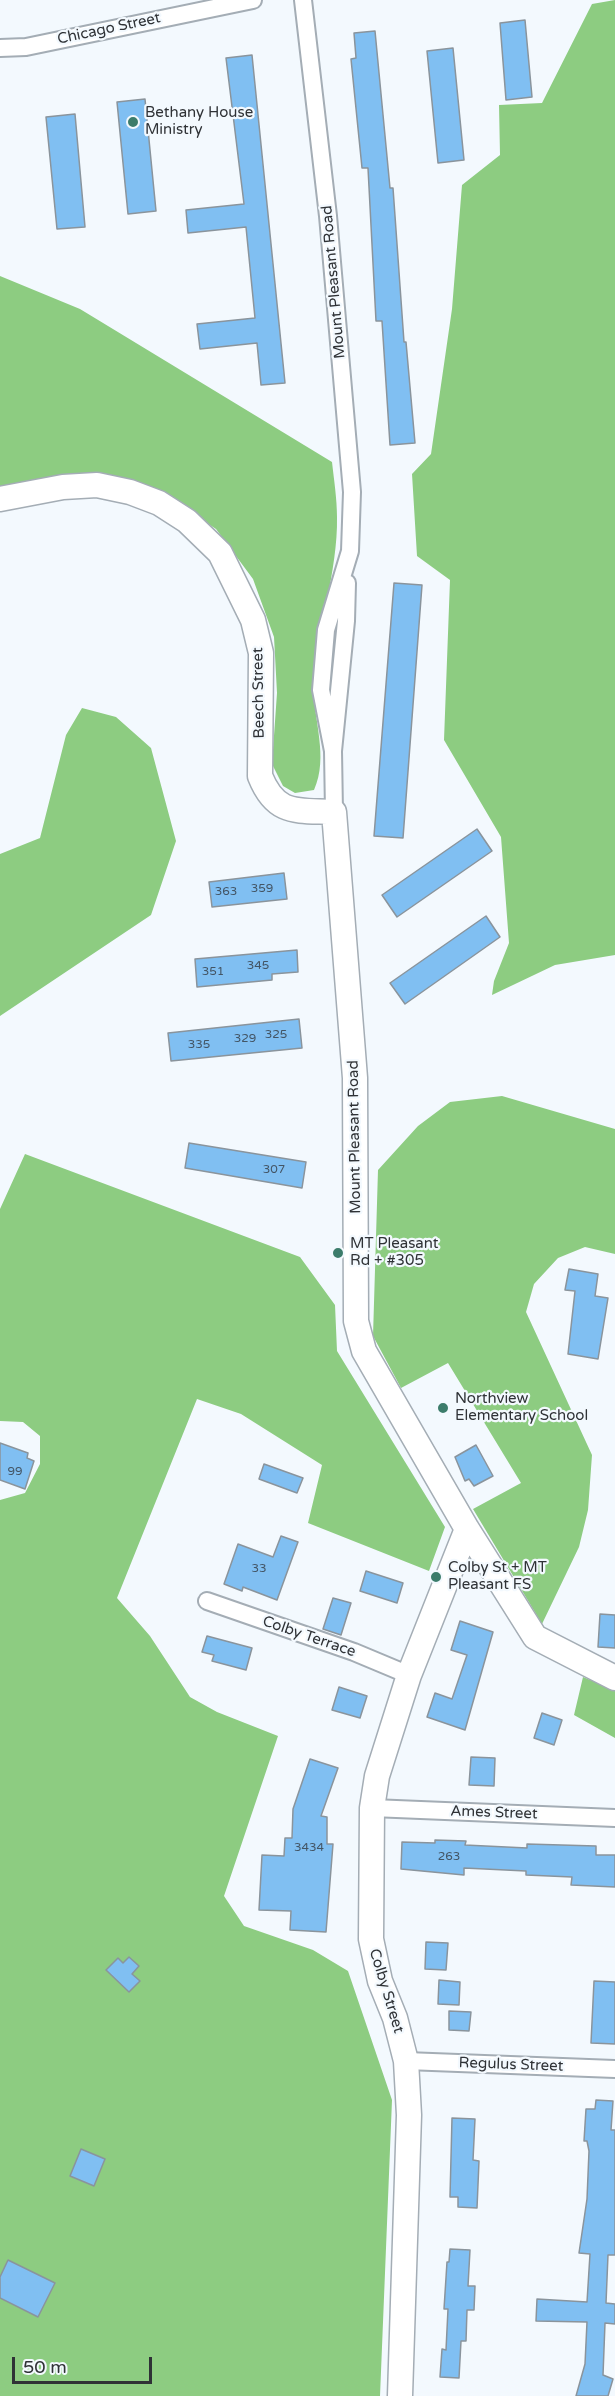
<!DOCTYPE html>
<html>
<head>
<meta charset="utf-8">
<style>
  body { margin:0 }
  #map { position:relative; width:615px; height:2396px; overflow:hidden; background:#f3f9fe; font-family:"Varela Round",sans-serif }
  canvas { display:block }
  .scale { position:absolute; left:12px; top:2357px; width:140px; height:27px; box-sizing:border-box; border:3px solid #2f3236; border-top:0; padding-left:8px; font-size:18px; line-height:21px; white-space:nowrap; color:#2f3236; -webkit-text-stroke:4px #f3f9fe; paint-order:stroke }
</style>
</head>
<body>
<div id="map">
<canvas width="615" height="2396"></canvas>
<div class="scale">50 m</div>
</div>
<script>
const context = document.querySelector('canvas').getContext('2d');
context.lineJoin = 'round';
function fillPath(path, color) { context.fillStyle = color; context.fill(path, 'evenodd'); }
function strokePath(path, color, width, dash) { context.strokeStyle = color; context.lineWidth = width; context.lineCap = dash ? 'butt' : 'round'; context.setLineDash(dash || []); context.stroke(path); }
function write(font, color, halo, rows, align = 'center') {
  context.font = font + ' "Varela Round",sans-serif'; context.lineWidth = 4.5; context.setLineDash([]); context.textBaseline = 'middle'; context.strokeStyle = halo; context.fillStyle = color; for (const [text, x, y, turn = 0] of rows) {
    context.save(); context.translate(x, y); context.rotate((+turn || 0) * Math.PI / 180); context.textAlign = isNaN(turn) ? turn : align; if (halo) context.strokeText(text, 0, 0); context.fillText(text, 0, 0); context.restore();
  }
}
fillPath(new Path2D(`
  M615 0V955L555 965 492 995 494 981 509 943 501 837 444 740 450 580 417 556 412 474 431 454 452 309 462 185 500 155 499 105 542 103 592 4Z
  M0 276 80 309 332 462C334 480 337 499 337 517 338 571 317 630 314 686 313 721 329 756 314 790L295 793 283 786 272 764 277 693 274 637 253 579 216 529 169 498 0 489Z
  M82 708 116 717 151 748 176 841 151 915 0 1016V854L40 838 66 735Z
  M502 1096 615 1129V1254L585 1247 558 1258 534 1284 526 1312 592 1455 588 1510 579 1547 542 1624 473 1509 521 1483 448 1363 401 1388 373 1336 378 1170 418 1126 450 1102Z
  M25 1154 300 1257 335 1305 337 1351 445 1527 429 1571 308 1523 322 1465 241 1414 197 1399 117 1598 150 1636 190 1697 217 1712 278 1736 224 1896 244 1926 313 1950 348 1971 392 2100 380 2396H0V1500L25 1493 40 1464V1436L23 1422 0 1421V1209Z
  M583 1677 615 1690V1738L574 1715Z`), '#8dcc81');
const building = new Path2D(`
  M525 20 532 97 506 100 500 23Z
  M375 31 390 188H393L404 342H406L415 443 390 445 382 321H376L368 168H362L351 59 356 58 354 33Z
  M453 48 464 160 438 163 427 51Z
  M252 55 285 383 261 385 257 343 200 349 197 324 255 318 246 227 188 233 186 210 244 204 226 58Z
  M145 99 156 211 128 214 117 102Z
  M75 114 85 227 57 229 46 117Z
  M394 583 422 585 403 838 374 836Z
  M477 829 492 851 397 917 382 895Z
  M284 873 287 899 212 907 209 882Z
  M486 916 500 937 405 1004 390 983Z
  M297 950 298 972 272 974V980L197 987 195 959Z
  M299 1019 302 1048 171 1061 168 1033Z
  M189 1143 306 1162 302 1188 185 1168Z
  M569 1269 598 1274 595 1296 608 1298 598 1359 568 1354 575 1291 565 1290Z
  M0 1443 28 1453 27 1458 34 1461 25 1489 0 1480Z
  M476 1445 493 1476 474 1486 469 1479 465 1481 455 1457Z
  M264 1464 303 1478 297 1493 259 1479Z
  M281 1536 298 1542 277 1600 243 1587 242 1591 224 1584 238 1544 273 1557Z
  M366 1571 403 1583 397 1603 360 1591Z
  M333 1598 351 1603 341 1635 323 1629Z
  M600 1614 615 1615V1648L598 1647Z
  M460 1621 493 1632 465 1730 427 1717 435 1693 452 1699 467 1655 451 1650Z
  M207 1636 252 1648 246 1670 212 1661 214 1655 202 1652Z
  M339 1687 367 1696 360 1718 332 1710Z
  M542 1713 562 1720 554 1745 534 1738Z
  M471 1757 495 1758 494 1786 469 1785Z
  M310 1759 338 1768 321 1816 327 1817V1844H333L326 1932 290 1930 291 1911 259 1910 262 1855 284 1856 285 1838H292L293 1809Z
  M435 1840 466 1841 465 1845 527 1848V1844L596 1846V1855H615V1887L571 1885 572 1877 526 1875V1871L464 1868V1875L401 1869 402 1842 435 1843Z
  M426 1942 448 1943 446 1970 425 1969Z
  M129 1957 139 1966 132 1974 140 1981 129 1992 106 1970 118 1958 123 1963Z
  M439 1980 460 1982 459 2005 438 2004Z
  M594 1981 615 1982V2044L591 2043Z
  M449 2011 471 2012 469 2031 449 2030Z
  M596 2100 613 2101 611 2130H615V2255H608L606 2303 615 2304V2324L605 2323 603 2375 613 2379 608 2396H576L585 2364 587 2322 536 2321 537 2299 587 2302 590 2254 579 2253 587 2199 589 2151 587 2141H584L586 2109H595Z
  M452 2118 475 2119 473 2160 479 2161 477 2208 458 2207V2197H450Z
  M81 2149 105 2159 94 2186 70 2176Z
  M450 2249 470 2250 468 2286H475L474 2310H467L466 2341H461L459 2378 440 2377 442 2349 446 2350 448 2309H444L447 2262H449Z
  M8 2260 55 2283 38 2317 0 2298V2277Z`);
fillPath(building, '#80bff2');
strokePath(building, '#8a949c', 1.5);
const street = new Path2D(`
  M303 0 328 216 352 492 350 551 326 630 321 690 333 751
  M0 48 26 47 253 0
  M334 812 333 751 346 621 347 583
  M207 1601 354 1652 409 1675
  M372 1808 615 1818
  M406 2061 615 2069`);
const secondary = new Path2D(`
  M0 499 63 487 97 485 130 492 159 503 187 521 220 553 253 620 261 653 260 776C276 816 297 810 334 812L355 1078 356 1321 364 1351 467 1529 535 1637 615 1678
  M400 2396 409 2115 406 2061 395 2018 380 1981 371 1939 372 1808 377 1776 409 1675 467 1529`);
strokePath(street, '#a4adb5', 20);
strokePath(secondary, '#a4adb5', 27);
strokePath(street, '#fff', 16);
strokePath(secondary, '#fff', 24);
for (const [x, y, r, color] of [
  [133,122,6,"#3c7c6b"],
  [338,1253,6,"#3c7c6b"],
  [443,1408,6,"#3c7c6b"],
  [436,1577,6,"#3c7c6b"]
]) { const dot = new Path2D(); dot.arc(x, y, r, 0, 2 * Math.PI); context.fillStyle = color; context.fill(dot); strokePath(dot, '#f3f9fe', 2); }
write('12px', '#435565', null, [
  ["359",262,889],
  ["363",226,892],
  ["345",258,966],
  ["351",213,972],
  ["325",276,1035],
  ["329",245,1039],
  ["335",199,1045],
  ["307",274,1170],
  ["99",15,1472],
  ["33",259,1569],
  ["3434",309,1848],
  ["263",449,1857]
]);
write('15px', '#2f3236', '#f3f9fe', [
  ["Chicago Street",109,29,-12],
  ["Mount Pleasant Road",334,282,-95],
  ["Beech Street",259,693,-91],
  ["Mount Pleasant Road",355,1137,-91],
  ["Colby Terrace",309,1637,19],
  ["Ames Street",494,1813,2],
  ["Colby Street",386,1991,73],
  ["Regulus Street",511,2065,2]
]);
write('15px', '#2f3236', '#f3f9fe', [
  ["Bethany House",145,113],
  ["Ministry",145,130],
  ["MT Pleasant",350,1244],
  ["Rd + #305",350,1261],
  ["Northview",455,1399],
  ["Elementary School",455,1416],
  ["Colby St + MT",448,1568],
  ["Pleasant FS",448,1585]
], 'left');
</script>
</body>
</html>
